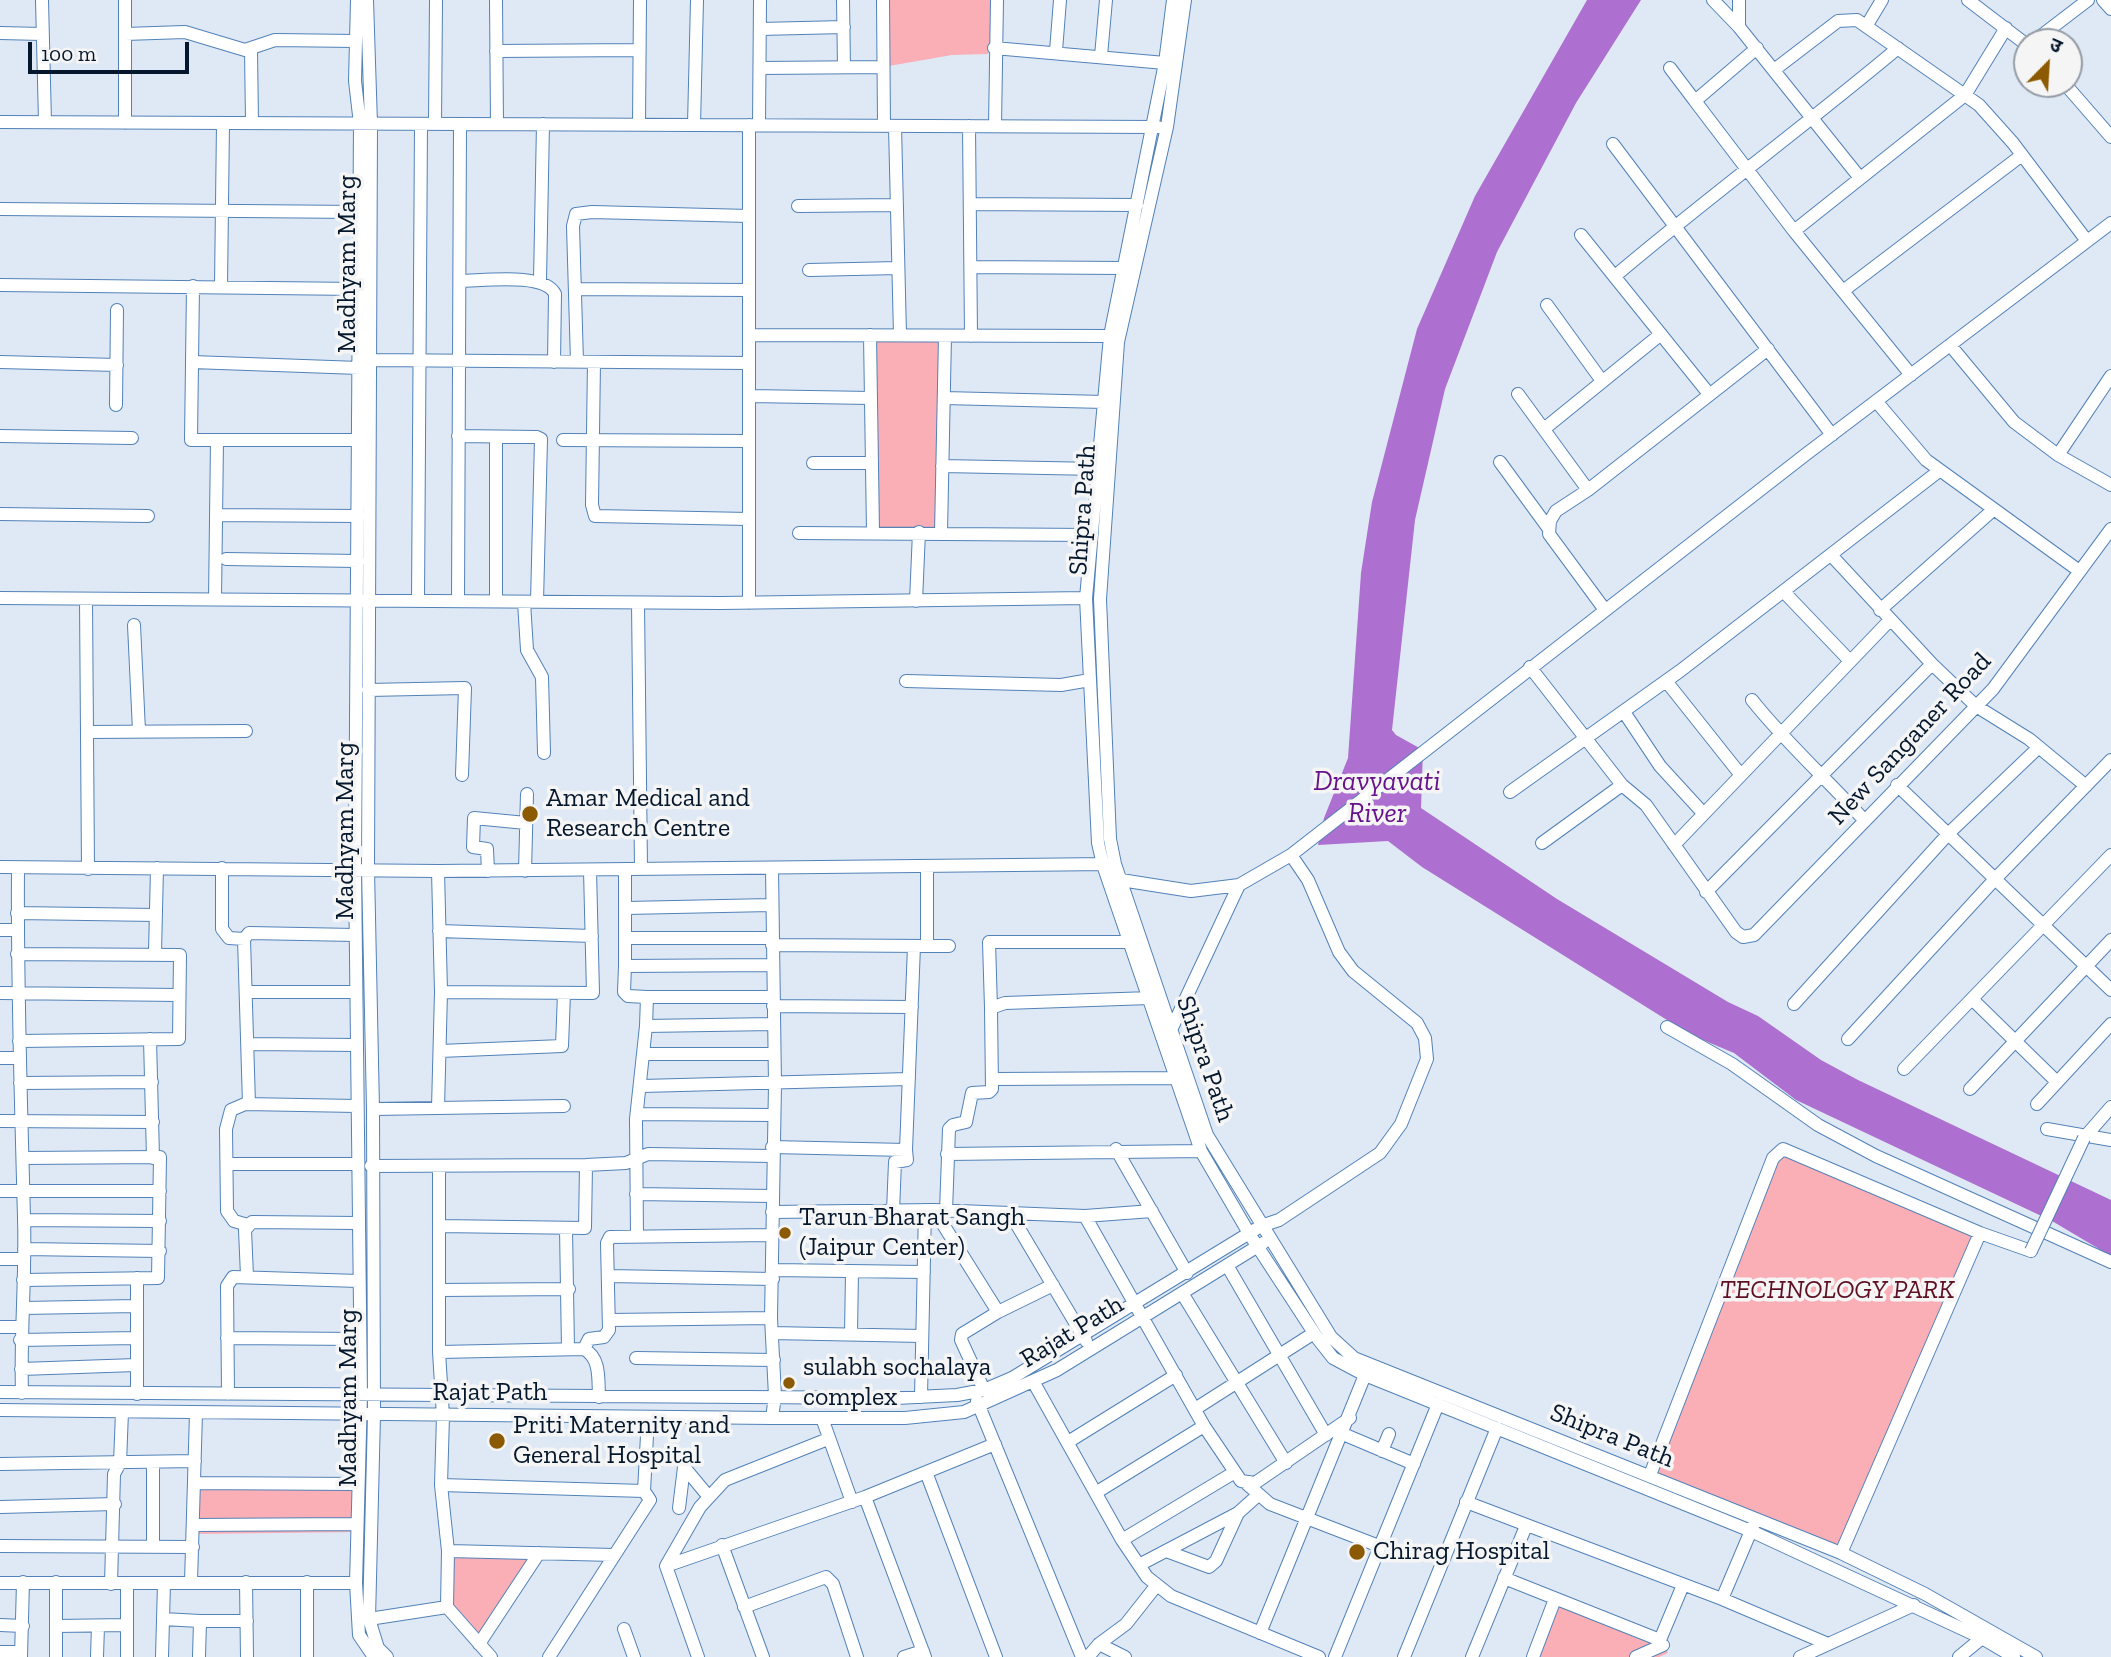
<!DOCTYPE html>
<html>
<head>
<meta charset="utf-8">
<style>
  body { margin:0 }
  #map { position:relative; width:2111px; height:1657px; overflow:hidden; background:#dfe9f5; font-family:"Zilla Slab","Noto Sans Devanagari",serif }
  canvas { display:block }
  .north { position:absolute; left:2013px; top:28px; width:70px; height:70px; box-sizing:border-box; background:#f5f5f5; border:2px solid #959ca5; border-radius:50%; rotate:24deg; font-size:19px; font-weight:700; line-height:28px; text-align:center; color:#04172c }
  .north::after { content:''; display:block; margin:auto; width:24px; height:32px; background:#8b5a03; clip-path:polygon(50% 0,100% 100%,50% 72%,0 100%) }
  .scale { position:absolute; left:28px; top:42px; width:161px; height:32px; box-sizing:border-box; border:4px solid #04172c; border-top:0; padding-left:9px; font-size:21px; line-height:24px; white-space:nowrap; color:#04172c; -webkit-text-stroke:5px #f5f5f5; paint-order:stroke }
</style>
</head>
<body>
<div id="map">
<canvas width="2111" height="1657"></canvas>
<div class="north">उ</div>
<div class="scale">100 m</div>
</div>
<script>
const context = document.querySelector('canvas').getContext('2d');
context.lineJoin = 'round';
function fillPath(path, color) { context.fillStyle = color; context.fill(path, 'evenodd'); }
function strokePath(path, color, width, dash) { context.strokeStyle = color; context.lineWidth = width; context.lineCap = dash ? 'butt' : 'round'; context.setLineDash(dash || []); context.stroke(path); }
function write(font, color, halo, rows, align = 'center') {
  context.font = font + ' "Zilla Slab",serif'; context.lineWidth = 7; context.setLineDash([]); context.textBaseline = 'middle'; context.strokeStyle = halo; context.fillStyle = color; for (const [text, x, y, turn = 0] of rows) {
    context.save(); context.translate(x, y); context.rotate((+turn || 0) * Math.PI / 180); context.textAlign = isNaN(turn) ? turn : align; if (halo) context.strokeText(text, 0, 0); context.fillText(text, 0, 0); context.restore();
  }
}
fillPath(new Path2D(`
  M883 0H997L994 48 989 49 988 54 952 55 883 67Z
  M870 335 945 336 941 533 873 532Z
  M1783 1149 1980 1233 1841 1553 1650 1475Z
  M358 1485 357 1532 193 1534 194 1486Z
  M448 1551 539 1553 479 1644 447 1607Z
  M1555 1599 1660 1640 1668 1653 1659 1657H1533Z`), '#faaeb6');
fillPath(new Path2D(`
  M1587 0H1641L1576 103 1497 252 1445 389 1415 520 1392 730 1396 735 1423 750 1421 808 1557 899 1728 1002 1758 1016 1821 1060 1858 1080 2111 1200V1256L2052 1221 1796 1100 1734 1053 1691 1035 1422 867 1388 841 1318 845 1324 818 1348 758 1361 573 1372 502 1417 329 1475 196Z`), '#ad6fd0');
const minor = new Path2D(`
  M42 0 45 122
  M125 0V123
  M357 0 355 81 360 124 355 869 361 1395 356 1583 359 1635 374 1657
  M367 0 371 124 368 869 373 1109 374 1415 369 1619 378 1648 387 1657
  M496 0 497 124
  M843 0 844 67
  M883 0 884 126
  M1173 0 1165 63 1110 336 1086 598 1098 843 1103 865 1201 1151 1250 1235 1318 1339 1333 1358 1365 1375 1751 1531 1982 1638 2014 1657
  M1185 0 1167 127 1118 342 1100 599 1110 839 1115 864 1207 1135 1331 1337 1354 1358 1841 1553 1925 1594 2036 1657
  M1713 0 1739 27 1860 178
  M1968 0 2027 45
  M2103 0 2111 9
  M1867 25 1882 0
  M1739 27V0
  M760 29 844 27
  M0 33 42 34
  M125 34 185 32 245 50 275 40 356 41
  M2033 42 2088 0
  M994 48 1165 63
  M1757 48 1695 101 1794 231 1911 375
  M251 49 252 123
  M496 51 639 50
  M1056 51 1060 0
  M1101 56 1106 0
  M760 68 883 67
  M1670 68 1695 101
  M1774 70 1838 21 1857 20 1979 105 2013 143 2087 241
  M2065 84 2111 137
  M0 122 1158 127
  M435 124 436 0
  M639 125 640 0
  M694 125 697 0
  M749 125V603
  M759 125 760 0
  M895 126 900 335
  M969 126 971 336
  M995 126 997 0
  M1613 144 1832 435
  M970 204 1137 205
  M798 206 897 205
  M0 209 359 212
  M1794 231 1965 95 2006 28
  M1581 235 1709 394
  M971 267 1125 268
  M809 270 898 268
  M1615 276C1707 198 1805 126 1898 48
  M540 280 543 124
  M460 281C482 281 545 272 555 294L554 362
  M0 285 358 289
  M193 286 191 440H358
  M221 286 223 123
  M575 289 749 290
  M1843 291 2022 155
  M1547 305 1602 381
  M749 335 1110 336
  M870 335 873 532
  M1950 345 2014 422 2058 455 2111 485
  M370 360 749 363
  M0 362 117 365
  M192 362 359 368
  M577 362 573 226 576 214 592 212 749 216
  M594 362 592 505 595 516 749 519
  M1518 394 1588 490
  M749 396 871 398
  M944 398 1104 402
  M1876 401 1926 460 2078 570
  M116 405 117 310
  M1544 429 1661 334
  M0 436 132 438
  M458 436 537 437 541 439 537 602
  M563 440 749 441
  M2058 455 2111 376
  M1500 462 1549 529
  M813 463H872
  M942 466 1098 469
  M0 514 148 516
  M216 515 358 516
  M799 533 1092 535
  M941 533 945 336
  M1831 555 1932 664 1976 706 2029 739 2086 786
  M226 559 358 561
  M1784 592 1850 661
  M0 598 721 603 1086 598
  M215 599 217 440
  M86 600 88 869
  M418 601 421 124
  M458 601 460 124
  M496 601V437
  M916 601 919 532
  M524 602 527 650 542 677 544 753
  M638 603 641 868
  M1605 610 1549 534 1550 521 1556 511 1588 490 1768 349
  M1880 610 1993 510
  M134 625 139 731
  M1530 667 1622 785 1646 805 1736 932 1743 937 1754 935 1993 689 2111 529
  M906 681 1061 685 1090 680
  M1666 681 1740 774
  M368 690 465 688 462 775
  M1752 700C1786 743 1828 780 1865 821
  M1624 712 1660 766 1703 813
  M87 732 246 731
  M1897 785 2111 990
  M1510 792 1680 671 1939 471
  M1542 843 1622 785
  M1674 845 1890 620
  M0 867 438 871 1109 864
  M18 868C17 984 21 1101 24 1218 26 1276 20 1334 22 1393
  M222 868V929L229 938 244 939
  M625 869V966
  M438 871 441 992 438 1108
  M488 871 487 849 473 847 474 818 526 823
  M525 871 527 794
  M1121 880 1191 891 1239 885 1291 855 1805 455 2111 223
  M1706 892 1932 664
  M626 908 771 905
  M17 913 156 915
  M0 930H17
  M439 931 592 936
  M625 938H772
  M772 945 927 946V866
  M927 946H949
  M155 953 157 868
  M17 954 180 955 179 1039 19 1041
  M772 965 625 966 624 992 628 996 647 997H773
  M246 992H356
  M441 992 593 993 590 870
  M0 993 179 995
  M1972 999 2056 1081
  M1794 1004 1949 833 2039 747
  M773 1006 912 1007
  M991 1008 989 942H1130
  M646 1026 647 997
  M1667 1027 1732 1064 1818 1125 1876 1156 2111 1262
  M1171 1030 1239 885
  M150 1039 153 1158
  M1848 1039 1996 878 2111 760
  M249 1044 356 1045
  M440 1051 562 1046 564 993
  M644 1054H774
  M0 1058H19
  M1904 1069 2111 855
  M993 1079 1177 1078
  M20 1083 152 1082
  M642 1086 909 1079
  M1970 1089 2111 940
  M249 1104 244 939 249 933 355 935
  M2037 1104 2111 1024
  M373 1109 564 1106
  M638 1114 774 1115
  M0 1121 153 1122
  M2047 1129 2111 1140
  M2084 1138 2111 1107
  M772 1147 906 1150 914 946
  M1116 1149 1187 1273
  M947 1154 1201 1151
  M23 1158 160 1157 158 1278 23 1280
  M227 1164H358
  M371 1166 586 1165 626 1163 648 1154 772 1156
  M439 1166V1352L443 1416 441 1485 448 1551 447 1607 491 1657
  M0 1191H160
  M636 1194 772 1196
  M934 1210 998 1312
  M893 1211 895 1162 907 1160 906 1150
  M946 1211 949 1129 953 1125 966 1122 972 1093 989 1092 992 1089 991 1008 1005 1003 1150 998
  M772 1212 934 1210 1085 1216 1152 1211
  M1011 1215 1086 1341
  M1085 1216 1204 1426 1241 1481 1255 1483 1350 1418
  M24 1220 160 1221
  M248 1225 234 1221 227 1211 226 1129 231 1110 245 1104 357 1106
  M439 1226 585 1228 586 1165
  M566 1229 568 1349
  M637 1236 636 1119 646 1026 773 1024
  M24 1249 160 1251
  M0 1259H24
  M1228 1267 1326 1435
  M773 1270 924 1272
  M247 1276 245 1230 252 1222 358 1223
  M609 1276 773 1279
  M137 1278V1394
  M440 1290 569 1289
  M1182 1293 1286 1463
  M23 1308 136 1306
  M610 1320 771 1318
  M0 1327H21
  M772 1333 922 1336
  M851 1335 852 1271
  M227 1338 359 1339
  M20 1340 135 1338
  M584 1349 589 1339 604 1337 609 1330 607 1243 610 1237 771 1235
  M439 1352 584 1349C601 1358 598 1380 599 1397
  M636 1358 774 1360
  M21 1369 136 1365
  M1034 1383 1122 1540 1147 1577 1171 1596 1319 1657
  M984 1390 961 1340 962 1334 998 1312 1053 1285
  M0 1392 896 1398 957 1395 984 1390 1012 1378 1261 1226 1279 1220 1380 1153 1401 1124 1427 1059 1425 1038 1417 1023 1353 971 1339 952 1308 880 1291 855
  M228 1394 227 1286 233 1277 359 1281
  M921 1397 925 1210
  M977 1401 1082 1657
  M1195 1409 1314 1333
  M0 1410 772 1418H905L964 1412 1057 1370 1263 1243
  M772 1418 775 1396 771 1318 775 1084 772 868
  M822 1418 852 1502
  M1343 1434 1414 1464
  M1068 1442 1176 1375
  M1382 1451 1389 1434
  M0 1464 195 1461
  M684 1467 709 1497
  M926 1472 996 1657
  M1650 1475 1773 1158 1783 1149 1980 1233 2031 1251
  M194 1483 358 1484
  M1247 1484 1270 1504 1379 1546
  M441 1485 644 1491
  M1097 1492 1204 1426
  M865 1497 925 1657
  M1466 1502 1722 1599 1828 1644
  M0 1507 115 1504
  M679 1508 684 1467
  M193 1525 357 1524
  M1122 1540 1235 1472
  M722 1545 763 1657
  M0 1546 193 1547
  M153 1546V1462
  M448 1551 614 1555
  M1166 1551 1209 1567 1216 1561 1238 1513
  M1841 1553 1980 1233
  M1139 1565 1238 1513 1257 1496
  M666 1566 865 1497 995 1444
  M1504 1578 1660 1640 1683 1585
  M191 1582 196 1413
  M246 1582 247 1657
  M307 1582V1657
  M0 1583H356
  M111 1584 114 1474 120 1463 122 1412
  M1722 1599 1753 1526
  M744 1607 826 1577 833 1584 857 1657
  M163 1619 200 1621
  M369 1619 447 1607
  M0 1625 23 1626
  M56 1626 127 1625V1583
  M624 1629 634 1657
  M1260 1633 1365 1375
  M479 1644 539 1553
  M1099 1644 1125 1657
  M0 1652H21
  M21 1657 23 1582
  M56 1657V1582
  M97 1657 98 1626
  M127 1657V1625
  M162 1657 164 1583
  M199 1657 200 1621H247
  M549 1657 650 1500 644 1491 648 1417
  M698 1657 666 1566 700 1507 725 1480 828 1439
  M904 1657 923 1651
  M1088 1657 1099 1644 1126 1624 1156 1586
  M1335 1657 1438 1404
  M1404 1657 1497 1428
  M1472 1657 1526 1526
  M1533 1657 1555 1599
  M1636 1657 1663 1645
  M1800 1657 1914 1605
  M1959 1657 1982 1638`);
strokePath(minor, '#5282b8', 14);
strokePath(minor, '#fff', 12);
const minorBridge = new Path2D(`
  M2031 1251 2084 1138`);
strokePath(minorBridge, '#5282b8', 14, []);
strokePath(minorBridge, '#fff', 12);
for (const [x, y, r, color] of [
  [530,814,9,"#8b5a03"],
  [785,1233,7,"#8b5a03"],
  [789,1383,7,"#8b5a03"],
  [497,1441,9,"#8b5a03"],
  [1357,1552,9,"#8b5a03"]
]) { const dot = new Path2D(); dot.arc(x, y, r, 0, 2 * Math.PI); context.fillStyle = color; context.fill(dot); strokePath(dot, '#f5f5f5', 2.5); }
write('26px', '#04172c', '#f5f5f5', [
  ["Madhyam Marg",348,264,-90],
  ["Shipra Path",1083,510,-86],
  ["New Sanganer Road",1910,739,-47],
  ["Madhyam Marg",346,831,-90],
  ["Shipra Path",1205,1059,71],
  ["Rajat Path",1072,1332,-31],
  ["Rajat Path",490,1393],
  ["Madhyam Marg",349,1398,-90],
  ["Shipra Path",1612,1436,22]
]);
write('26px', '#04172c', '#f5f5f5', [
  ["Amar Medical and",546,799],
  ["Research Centre",546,829],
  ["Tarun Bharat Sangh",799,1218],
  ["(Jaipur Center)",799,1248],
  ["sulabh sochalaya",803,1368],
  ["complex",803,1398],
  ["Priti Maternity and",513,1426],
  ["General Hospital",513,1456],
  ["Chirag Hospital",1373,1552]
], 'left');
write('italic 26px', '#5e1023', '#f5f5f5', [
  ["TECHNOLOGY PARK",1837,1291]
]);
write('italic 28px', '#66128b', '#f5f5f5', [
  ["Dravyavati",1377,782],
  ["River",1377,814]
]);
</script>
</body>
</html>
